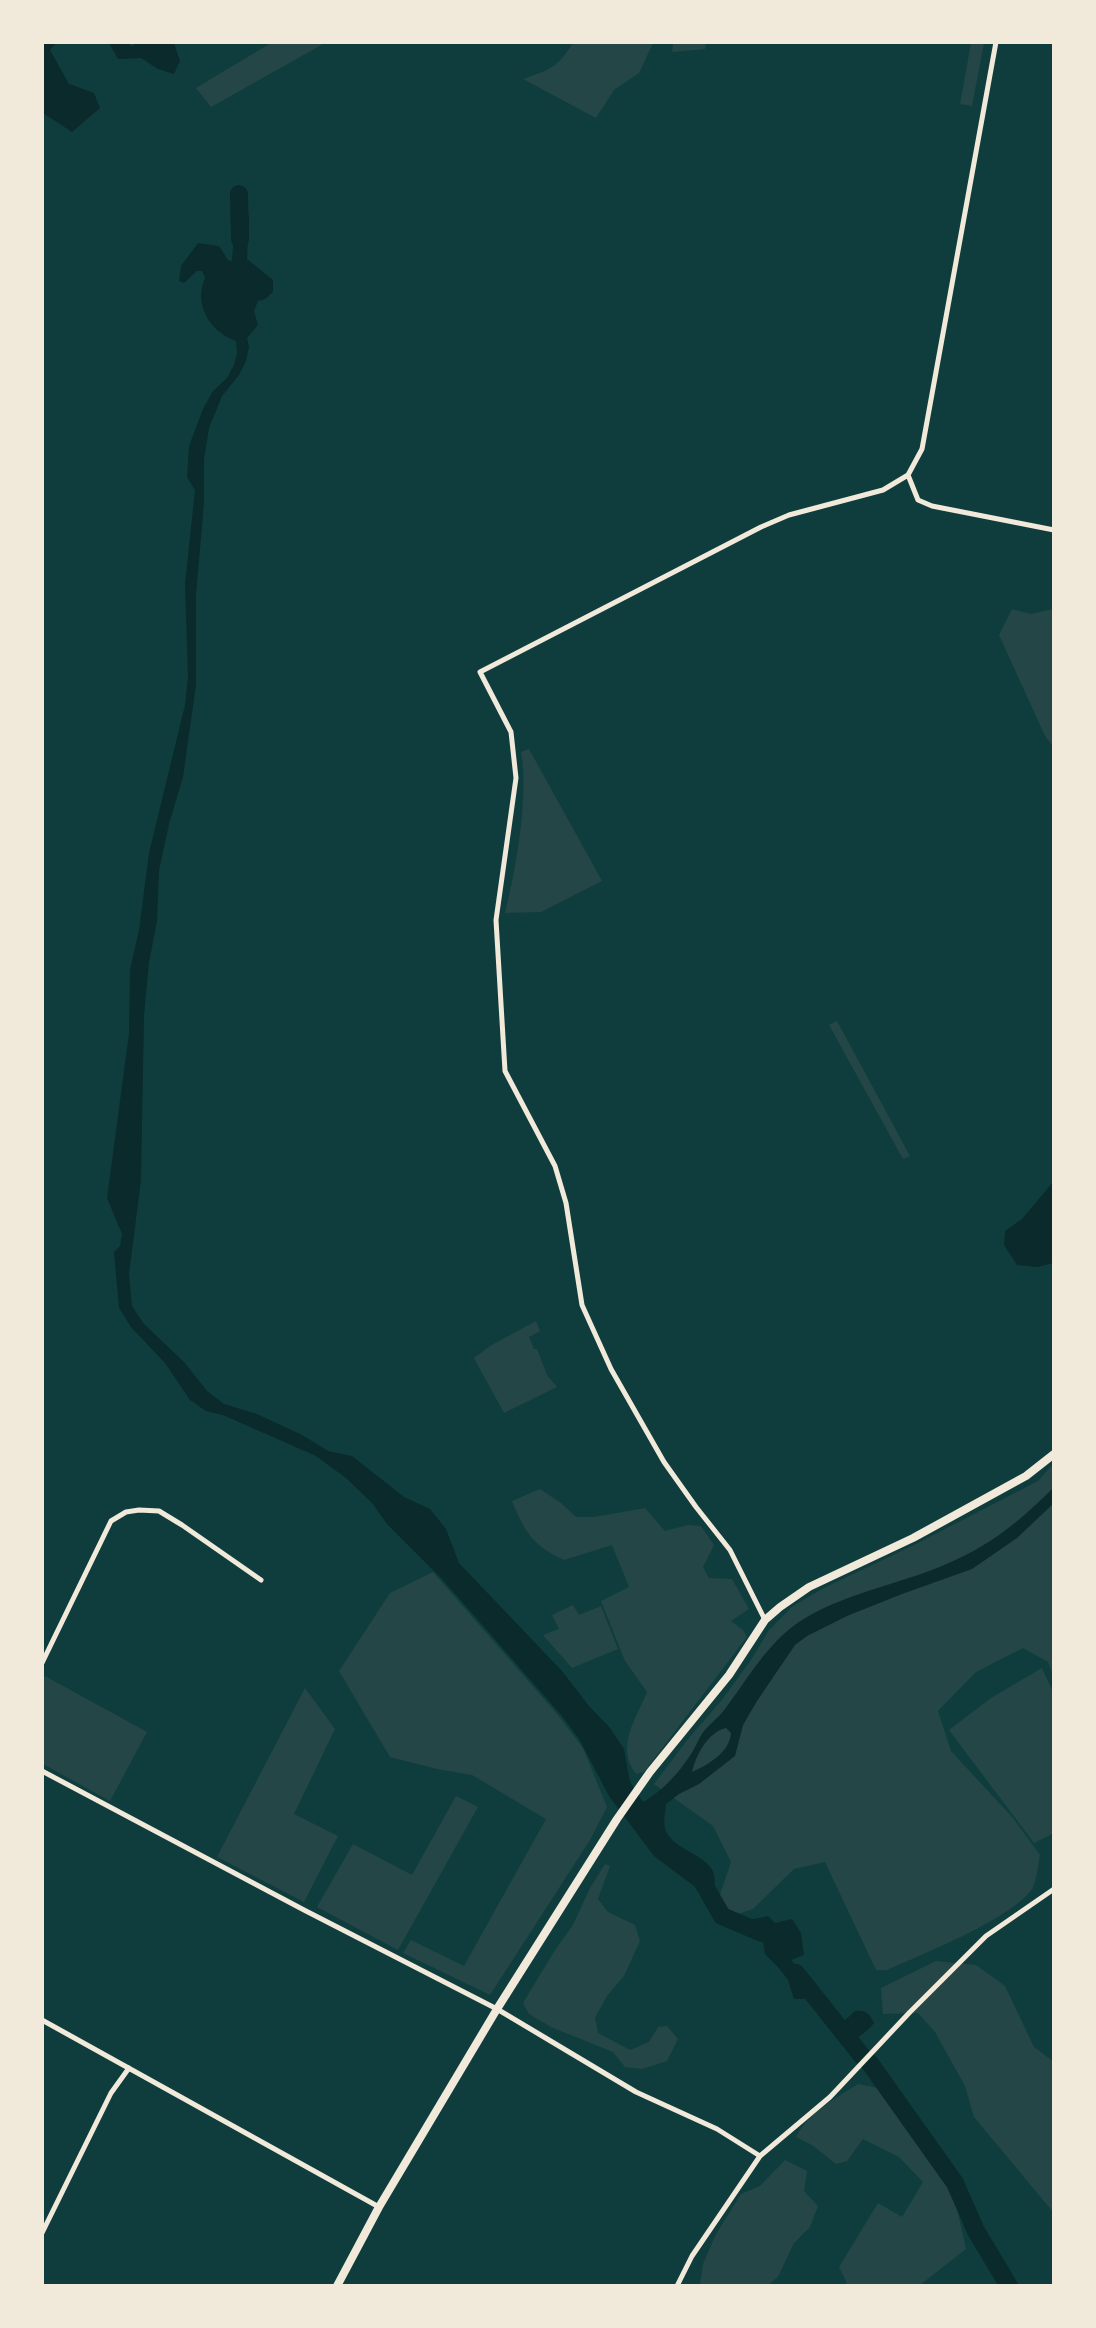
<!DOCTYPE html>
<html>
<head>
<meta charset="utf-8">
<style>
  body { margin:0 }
  #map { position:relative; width:1096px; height:2328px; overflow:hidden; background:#0f3d3e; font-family:Commissioner,sans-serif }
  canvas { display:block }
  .frame { position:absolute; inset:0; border:44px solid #f1e9da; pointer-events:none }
</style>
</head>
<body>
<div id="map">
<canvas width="1096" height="2328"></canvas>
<div class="frame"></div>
</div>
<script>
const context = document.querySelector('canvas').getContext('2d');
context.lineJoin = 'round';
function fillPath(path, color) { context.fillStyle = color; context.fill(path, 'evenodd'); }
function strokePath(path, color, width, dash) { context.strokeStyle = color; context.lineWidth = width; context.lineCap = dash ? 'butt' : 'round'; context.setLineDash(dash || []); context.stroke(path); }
fillPath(new Path2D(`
  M271 43H325L211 107 196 88Z
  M573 43V42L653 43 639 73 614 90 596 118 523 79C551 69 557 68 573 43Z
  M673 43V42L706 43 705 49 672 52Z
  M971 43H984L972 106 960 104Z
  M1012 609 1031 614 1053 609V746L1045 736 999 635Z
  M529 749 602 881 541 912 505 913C516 868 529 797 521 752Z
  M837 1021 910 1156 903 1159 829 1025Z
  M536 1321 540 1331 529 1337 534 1349H537L547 1375 557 1387 504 1413 474 1358 490 1346Z
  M1053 1464V1675L1048 1662 1023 1648 976 1672 938 1711 951 1751 1013 1818 1040 1855C1038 1864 1037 1881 1032 1889 1011 1919 923 1954 887 1970H876L825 1862 794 1869 753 1909 732 1916 719 1898 731 1862 713 1826 654 1784 688 1739 721 1701 751 1660 769 1630 793 1606 824 1588 916 1544 1038 1481Z
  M540 1489 561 1503 576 1517H594L645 1508 665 1531 688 1525 701 1526 714 1545 703 1567 709 1578 732 1579 749 1609 731 1621 743 1630 747 1637 644 1772 636 1774C615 1747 636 1719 647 1692L625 1661 601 1601 629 1587 612 1545 564 1560C532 1545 525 1532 512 1501Z
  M433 1572 558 1715 583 1748 607 1807 590 1840 490 1995 403 1953 411 1940 464 1966 546 1819 472 1775 437 1769 390 1757 339 1671 390 1593Z
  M573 1605 579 1615 601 1606 618 1649 572 1668 543 1635 559 1629 552 1615Z
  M1042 1668 1053 1692 1054 1833 1034 1843 949 1730 991 1698Z
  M45 1676 147 1732 110 1801 43 1764 42 1681Z
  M305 1688 335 1729 294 1814 338 1836 304 1902 217 1857Z
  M456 1796 478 1807 398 1950 317 1907 353 1844 412 1875Z
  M605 1864 610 1866 598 1899 608 1912 635 1925 640 1941 624 1976 607 1996 595 2018 598 2033 630 2050 649 2042 658 2027 667 2026 678 2039 667 2061 642 2069 625 2067 613 2052 551 2027 529 2014 523 2003 555 1950 573 1925 590 1888Z
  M936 1961 976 1965 1005 1986 1034 2047 1053 2061V2212L974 2117 965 2086 935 2032 918 2013 883 2014 881 1988Z
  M858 2084 882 2089 954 2195 966 2249 920 2285H844L847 2283 839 2267 878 2203 902 2217 923 2182 899 2157 863 2139 847 2161 836 2164 812 2145 796 2137C808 2113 836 2098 858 2084Z
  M785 2160 807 2171 804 2191 818 2206 810 2227 794 2243 778 2277 768 2285H700L703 2264 716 2234 741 2194 760 2186Z`), '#244646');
fillPath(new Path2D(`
  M42 43H56L50 50 69 84 94 93 100 108 72 132 43 113Z
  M109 43H128L133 47 134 43H174L180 61 174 74 158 69 141 58 118 59Z
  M235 215H249L247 259 273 280V292L265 299 258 301 254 311 258 325 247 338 249 347 246 361 239 375 222 396 209 428 204 459V503L196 594V685L183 777 169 824 159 871 157 921 149 962 144 1015 141 1180 129 1274 132 1306 144 1324 184 1362 207 1391 224 1404 257 1414 302 1435 328 1451 352 1456 404 1497 430 1509 446 1529 459 1563 562 1671 589 1706 610 1728 624 1749 630 1782 643 1802C660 1793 678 1774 689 1757 695 1749 698 1739 704 1731 711 1723 719 1717 725 1709 746 1681 764 1649 792 1627 828 1599 889 1586 932 1570 984 1550 1014 1527 1053 1488V1504L1017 1538 972 1569 902 1594 847 1616 807 1636 795 1645 757 1701 743 1725 735 1756 699 1784 679 1794 666 1804C665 1814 662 1827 668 1835 682 1855 721 1857 714 1887L702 1892 654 1856 609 1796 579 1739 561 1715 442 1579 387 1524 372 1503 346 1478 316 1456 223 1415 206 1411 190 1400 165 1363 131 1327 119 1308 114 1252 120 1246 122 1234 107 1198 129 1033 130 970 139 930 149 853 185 705 188 677 185 584 195 490 187 477 189 446 203 409 213 391 227 378 234 365 237 353 236 341C210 332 193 304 205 278L202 271H197L184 283 179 281 181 266 198 243 219 246 228 260 232 261ZM726 1728 731 1733C730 1752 708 1765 692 1772 696 1755 708 1732 726 1728Z
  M1053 1182V1263L1038 1267 1017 1265 1004 1245 1005 1231 1022 1219Z
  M768 1916 775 1923 792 1919 801 1933 804 1955 791 1960 809 1982 811 1992 803 1999H794L788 1980 778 1967 765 1954 762 1936 742 1928 741 1922Z
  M855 2011C866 2010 869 2013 874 2023 866 2033 857 2040 843 2041L838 2034 844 2021Z`), '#0a2a2b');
strokePath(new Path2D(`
  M239 194 240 239
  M694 1872 698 1874 722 1916 762 1933
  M796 1973 862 2056
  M869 2062 955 2183 976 2231 1009 2286`), '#0a2a2b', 18);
strokePath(new Path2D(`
  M908 475 922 449 996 42
  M908 475 918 500 932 506 1054 530
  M765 1620 730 1550 696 1507 664 1462 611 1369 582 1305 566 1203 555 1166 505 1071 496 920 516 778 511 732 480 672 761 527 789 515 883 490 908 475
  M42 1663 111 1521 126 1512 139 1510 159 1511 182 1525 261 1580
  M42 1771 304 1910 497 2009 636 2092 717 2129 760 2156
  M42 2020 379 2207
  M42 2233 111 2093 129 2068
  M677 2286 692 2256 760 2156 830 2097 910 2012 986 1936 1054 1889`), '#f1e9da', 5);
strokePath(new Path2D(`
  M337 2286 379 2207 497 2009 617 1819 650 1772 729 1675 765 1620 780 1607 809 1587 913 1538 1026 1476 1054 1454`), '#f1e9da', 8);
</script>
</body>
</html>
